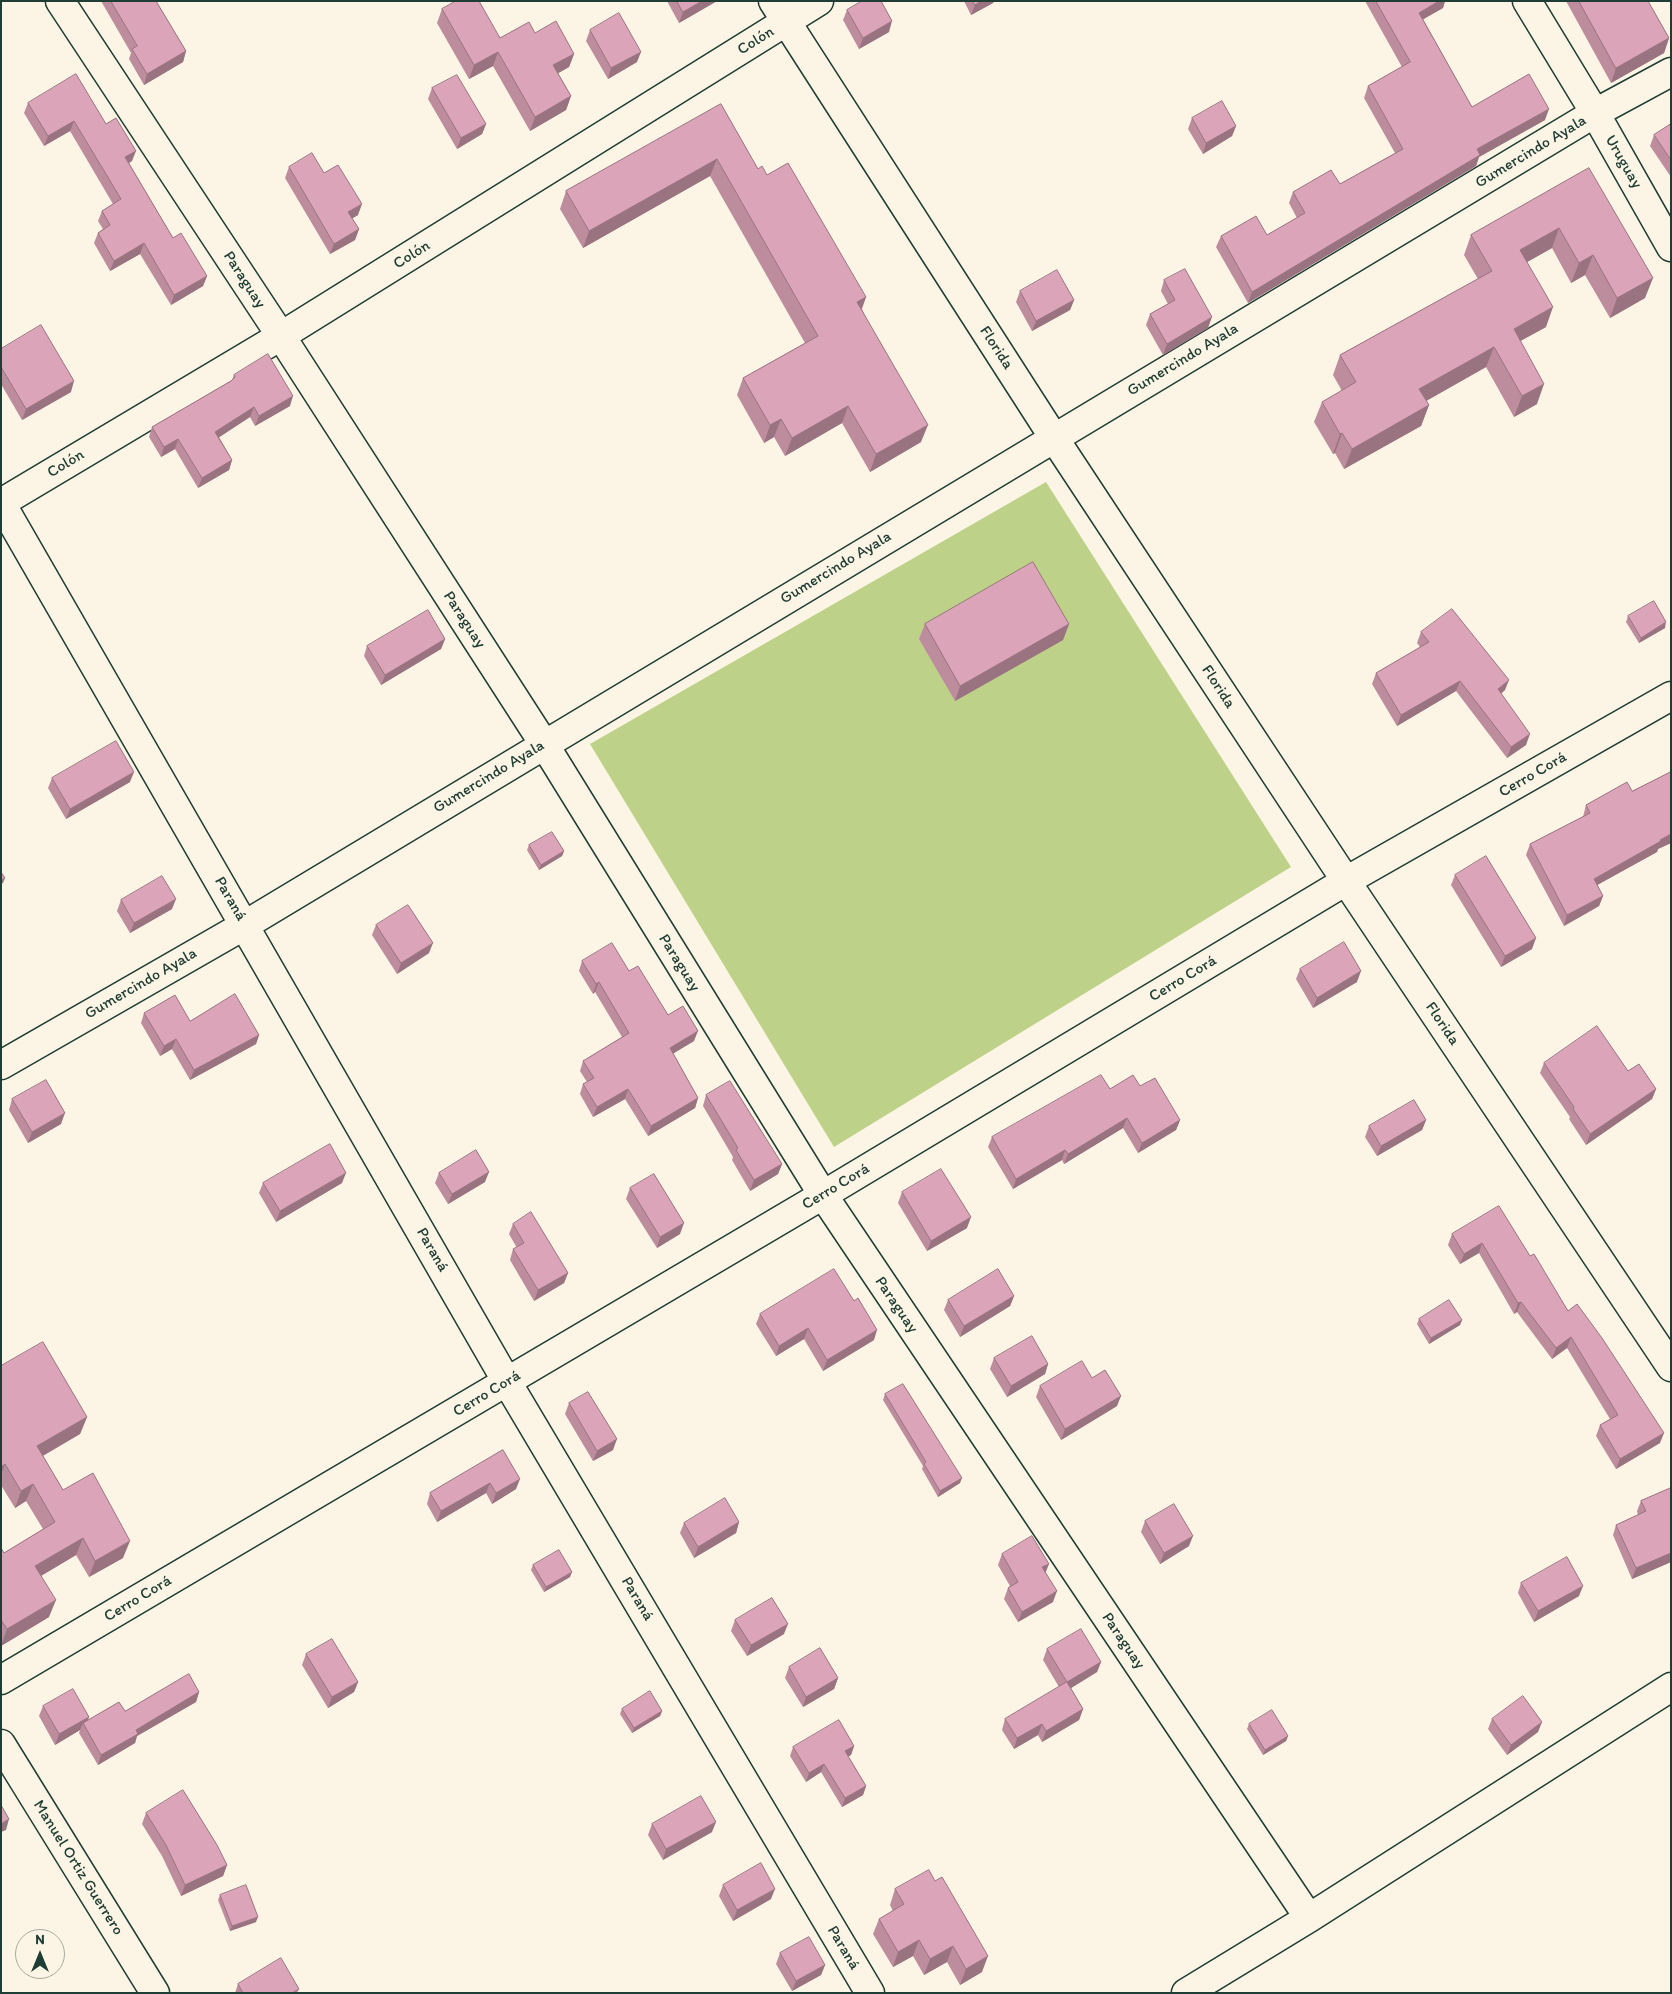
<!DOCTYPE html>
<html>
<head>
<meta charset="utf-8">
<style>
  body { margin:0 }
  #map { position:relative; width:1672px; height:1994px; overflow:hidden; background:#fcf5e5; font-family:Itim,sans-serif }
  canvas { display:block }
  .frame { position:absolute; inset:0; border:2px solid #1f3d34; pointer-events:none }
  .north { position:absolute; left:15px; top:1929px; width:50px; height:50px; box-sizing:border-box; background:#fcf5e5; border:1px solid #a4ab9e; border-radius:50%; rotate:0deg; font-size:14px; font-weight:700; line-height:20px; text-align:center; color:#1f3d34 }
  .north::after { content:''; display:block; margin:auto; width:18px; height:22px; background:#1f3d34; clip-path:polygon(50% 0,100% 100%,50% 72%,0 100%) }
</style>
</head>
<body>
<div id="map">
<canvas width="1672" height="1994"></canvas>
<div class="frame"></div>
<div class="north">N</div>
</div>
<script>
const context = document.querySelector('canvas').getContext('2d');
context.lineJoin = 'round';
function fillPath(path, color) { context.fillStyle = color; context.fill(path, 'evenodd'); }
function strokePath(path, color, width, dash) { context.strokeStyle = color; context.lineWidth = width; context.lineCap = dash ? 'butt' : 'round'; context.setLineDash(dash || []); context.stroke(path); }
function write(font, color, halo, rows, align = 'center') {
  context.font = font + ' Itim,sans-serif'; context.lineWidth = 5; context.setLineDash([]); context.textBaseline = 'middle'; context.strokeStyle = halo; context.fillStyle = color; for (const [text, x, y, turn = 0] of rows) {
    context.save(); context.translate(x, y); context.rotate((+turn || 0) * Math.PI / 180); context.textAlign = isNaN(turn) ? turn : align; if (halo) context.strokeText(text, 0, 0); context.fillText(text, 0, 0); context.restore();
  }
}
fillPath(new Path2D(`
  M1046 482 1291 867 834 1147 590 744Z`), '#bdd288');
const minor = new Path2D(`
  M60 1 281 336 544 744 823 1195 1309 1918
  M773 1 1054 438 1346 881 1671 1367
  M1527 1 1595 113 1671 247
  M1 503 507 1382 870 1993
  M1 503 281 336 819 1
  M1 1065 245 925 1595 113 1671 72
  M1 1680 823 1195 1346 881 1671 696
  M1 1744 155 1993
  M1186 1993 1309 1918 1671 1687`);
strokePath(minor, '#1f3d34', 31);
strokePath(minor, '#fcf5e5', 28);
fillPath(new Path2D(`
  M101 1H156L186 51 183 62 144 85 129 59 131 53Z
  M667 1H717L679 23Z
  M964 1H994L993 3 971 15Z
  M1365 1H1445L1443 8 1423 19 1472 107 1545 120 1479 157 1476 166 1248 303 1216 247 1221 236 1267 235 1297 218 1289 203 1293 192 1340 184 1395 153 1364 98 1368 86 1402 67Z
  M1566 1H1648L1669 38 1664 53 1611 83Z
  M442 9 500 38 535 33 574 54 569 67 558 73 571 96 566 110 530 131 493 66 469 79 437 23Z
  M847 10 889 32 859 49 843 20Z
  M590 30 637 62 608 79 586 41Z
  M432 88 486 124 482 134 457 149 428 99Z
  M28 103 106 124 132 161 129 163 173 238 207 276 203 286 171 305 140 254 110 271 94 243 98 233 103 229 98 221 102 211 113 204 70 131 44 146 24 113Z
  M721 104 758 169 767 175 866 297 862 309 921 442 870 472 842 423 785 456 774 437 764 443 737 395 743 378 805 343 710 176 583 248 560 209 566 191Z
  M1192 118 1236 126 1232 136 1203 154 1188 129Z
  M1671 124V177L1650 146 1654 135Z
  M289 167 324 173 358 215 352 218 359 229 355 240 330 254 285 178Z
  M1589 168 1645 298 1610 318 1585 275 1571 283 1552 248 1527 262 1546 327 1520 341 1537 404 1514 417 1486 367 1426 401 1429 405 1421 426 1344 469 1335 453 1333 454 1314 422 1322 402 1342 391 1333 375 1340 355 1478 279 1464 255 1471 235Z
  M1164 280 1208 328 1163 355 1146 325 1150 314 1168 304 1161 291Z
  M1020 291 1074 300 1070 310 1032 331 1016 302Z
  M1 349 71 392 22 420 1 384Z
  M234 375 290 406 255 426 250 417 219 437 232 460 229 470 198 488 175 449 161 457 149 437 152 427 232 380Z
  M1628 616 1665 628 1639 643 1626 622Z
  M925 624H1069L1063 640 955 701 919 639Z
  M1421 632 1505 690 1501 694 1526 745 1507 758 1456 691 1397 726 1372 684 1376 673 1420 647 1417 643Z
  M445 639 441 649 381 685 364 656 367 646Z
  M1671 772V843L1658 849 1657 852 1597 885 1603 896 1599 906 1564 926 1526 855 1530 844 1583 817 1586 805 1632 791Z
  M52 778 130 782 66 819 48 788Z
  M529 845 564 851 562 856 539 870 527 850Z
  M1455 875 1532 949 1501 967 1451 885Z
  M121 900 172 909 130 933 117 911Z
  M376 925 429 953 397 974 372 935Z
  M582 961 629 971 668 1015 694 1041 673 1053 698 1098 695 1108 648 1136 625 1099 593 1117 580 1094 583 1084 587 1082 580 1071 583 1061 622 1037 595 992 593 994 579 971Z
  M1300 969 1357 982 1313 1008 1296 979Z
  M144 1013 190 1021 259 1035 256 1044 190 1080 172 1049 160 1056 141 1023Z
  M1544 1063 1628 1071 1656 1089 1652 1099 1586 1145 1569 1119 1570 1117 1540 1073Z
  M1140 1086 1180 1120 1176 1130 1138 1153 1123 1128 1064 1164 1062 1160 1013 1189 988 1147 992 1137 1110 1089Z
  M706 1095 782 1164 778 1174 750 1191 732 1160 733 1157 703 1106Z
  M12 1099 61 1124 28 1143 9 1110Z
  M1426 1120 1422 1130 1377 1156 1365 1137 1369 1126Z
  M439 1173 485 1182 448 1204 435 1183Z
  M263 1183H342L276 1222 259 1193Z
  M630 1188 680 1234 657 1248 626 1199Z
  M902 1192 967 1228 927 1251 898 1203Z
  M513 1224 568 1273 564 1283 534 1301 510 1260 513 1249 517 1248 509 1234Z
  M1452 1234 1530 1256 1660 1443 1616 1469 1596 1436 1600 1425 1610 1419 1567 1348 1552 1359 1517 1312 1514 1314 1479 1253 1460 1264 1448 1245Z
  M1014 1296 1010 1306 960 1337 944 1310 948 1300Z
  M760 1314 874 1340 823 1371 804 1339 776 1356 756 1324Z
  M1419 1319 1462 1320 1460 1325 1429 1344 1417 1324Z
  M994 1358 1048 1364 1045 1374 1007 1397 990 1369Z
  M1 1366 87 1417 80 1434 43 1456 63 1490 123 1558 89 1577 76 1555 41 1576 49 1617 1 1646V1548L4 1553 43 1529 26 1501 15 1508 1 1485Z
  M1092 1378 1117 1406 1061 1440 1036 1397 1040 1386Z
  M885 1394 960 1483 938 1497 922 1469 923 1466 883 1400Z
  M569 1403 613 1450 593 1461 565 1414Z
  M503 1450 516 1489 492 1504 486 1493 437 1522 427 1504 430 1493Z
  M1671 1488V1562L1632 1579 1613 1535 1616 1525 1638 1515 1637 1511 1641 1501Z
  M1145 1521 1189 1546 1160 1564 1141 1532Z
  M739 1522 736 1533 694 1558 680 1533 684 1523Z
  M1002 1554 1045 1573 1053 1602 1018 1622 1004 1599 1008 1588 1010 1586 998 1565Z
  M533 1565 570 1577 544 1592 531 1570Z
  M1521 1583 1579 1596 1534 1622 1518 1593Z
  M735 1620 784 1634 747 1656 731 1631Z
  M1047 1649 1101 1662 1097 1672 1071 1688 1083 1709 1079 1720 1042 1742 1038 1735 1014 1749 1002 1730 1005 1719 1059 1687 1043 1660Z
  M306 1654 358 1682 354 1692 328 1708 302 1665Z
  M789 1667 838 1678 834 1689 803 1707 785 1678Z
  M199 1692 196 1702 137 1736 135 1743 98 1765 79 1733 80 1730 55 1745 39 1716 43 1706 89 1717 88 1720Z
  M622 1709 662 1711 660 1716 632 1733 620 1714Z
  M1492 1719 1538 1732 1507 1755 1488 1729Z
  M1249 1724 1288 1736 1286 1741 1263 1755 1247 1729Z
  M854 1746 851 1755 848 1756 866 1786 863 1795 842 1807 821 1772 806 1782 790 1756 793 1747Z
  M146 1813 227 1865 223 1876 181 1896 162 1856 142 1824Z
  M652 1824 712 1832 663 1860 648 1835Z
  M723 1885 771 1899 733 1921 719 1896Z
  M895 1889 982 1972 960 1985 947 1962 924 1975 913 1956 893 1967 873 1934 879 1919 893 1911 890 1905Z
  M220 1895 256 1922 230 1931 218 1900Z
  M780 1953 825 1965 821 1975 792 1991 776 1964Z
  M238 1984 299 1989 297 1993H235Z`), '#bd8d9e');
fillPath(new Path2D(`
  M702 1H717L679 23 683 12Z
  M981 1H994L993 3 971 15 975 5Z
  M1439 1H1445L1443 8 1415 24 1419 13Z
  M892 21 889 32 859 49 863 38Z
  M1669 38 1664 53 1611 83 1616 68Z
  M186 51 183 62 144 85 147 74Z
  M498 52 493 66 469 79 474 65Z
  M641 52 637 62 608 79 611 68Z
  M574 54 569 67 548 79 553 65Z
  M571 96 566 110 530 131 535 117Z
  M1549 109 1545 120 1479 157 1476 166 1248 303 1252 292 1477 149Z
  M74 121 70 131 44 146 48 136Z
  M486 124 482 134 457 149 461 138Z
  M1236 126 1232 136 1203 154 1206 143Z
  M136 151 132 161 121 167 125 157Z
  M717 159 710 176 583 248 589 231Z
  M362 204 358 215 345 223 348 212Z
  M1559 228 1552 248 1513 270 1520 250Z
  M359 229 355 240 330 254 334 244Z
  M144 243 140 254 110 271 114 261Z
  M1593 255 1585 275 1571 283 1579 263Z
  M207 276 203 286 171 305 174 295Z
  M1653 278 1645 298 1610 318 1617 298Z
  M866 297 859 315 857 302Z
  M1074 300 1070 310 1032 331 1036 321Z
  M1553 307 1546 327 1506 349 1514 329Z
  M1212 317 1208 328 1163 355 1167 344Z
  M1494 347 1486 367 1412 409 1419 389Z
  M74 381 71 392 22 420 26 409Z
  M1544 384 1537 404 1514 417 1522 396Z
  M293 396 290 406 255 426 259 416Z
  M1429 405 1421 426 1344 469 1352 449Z
  M848 406 842 423 785 456 792 438Z
  M254 407 250 417 212 442 215 432Z
  M781 419 774 437 764 443 770 425Z
  M928 425 921 442 870 472 876 454Z
  M1342 433 1335 453 1333 454 1340 434Z
  M178 439 175 449 161 457 164 447Z
  M232 460 229 470 198 488 202 478Z
  M1666 622 1665 628 1639 643 1641 638Z
  M1069 624 1063 640 955 701 960 686Z
  M445 639 441 649 381 685 385 675Z
  M1509 680 1505 690 1494 699 1498 689Z
  M1460 681 1456 691 1397 726 1401 715Z
  M1530 734 1526 745 1507 758 1511 747Z
  M134 772 130 782 66 819 70 809Z
  M1671 834V843L1658 849 1657 852 1590 889 1594 879Z
  M564 851 562 856 539 870 541 865Z
  M5 878 3 883 1 884V880Z
  M1603 896 1599 906 1564 926 1567 915Z
  M176 899 172 909 130 933 134 923Z
  M1536 938 1532 949 1501 967 1505 956Z
  M433 943 429 953 397 974 401 963Z
  M1361 971 1357 982 1313 1008 1317 998Z
  M599 982 595 992 593 994 596 984Z
  M698 1031 694 1041 666 1058 670 1048Z
  M259 1035 256 1044 190 1080 194 1070Z
  M176 1039 172 1049 160 1056 164 1046Z
  M628 1089 625 1099 593 1117 597 1107Z
  M1656 1089 1652 1099 1586 1145 1590 1134Z
  M698 1098 695 1108 648 1136 651 1126Z
  M65 1113 61 1124 28 1143 32 1132Z
  M1127 1118 1123 1128 1064 1164 1068 1154Z
  M1180 1120 1176 1130 1138 1153 1142 1143Z
  M1426 1120 1422 1130 1377 1156 1381 1146Z
  M1065 1150 1062 1160 1013 1189 1016 1179Z
  M782 1164 778 1174 750 1191 754 1180Z
  M489 1172 485 1182 448 1204 452 1194Z
  M346 1173 342 1183 276 1222 280 1211Z
  M971 1217 967 1228 927 1251 931 1241Z
  M684 1223 680 1234 657 1248 660 1237Z
  M1482 1243 1479 1253 1460 1264 1464 1254Z
  M568 1273 564 1283 534 1301 538 1290Z
  M1014 1296 1010 1306 960 1337 964 1326Z
  M1521 1302 1517 1312 1514 1314 1518 1303Z
  M1462 1320 1460 1325 1429 1344 1431 1338Z
  M808 1328 804 1339 776 1356 779 1346Z
  M877 1330 874 1340 823 1371 827 1360Z
  M1571 1337 1567 1348 1552 1359 1556 1348Z
  M1048 1364 1045 1374 1007 1397 1011 1386Z
  M1121 1396 1117 1406 1061 1440 1065 1429Z
  M87 1417 80 1434 30 1463 37 1446Z
  M1664 1433 1660 1443 1616 1469 1620 1459Z
  M617 1439 613 1450 593 1461 597 1451Z
  M5 1464 1 1475V1467Z
  M962 1478 960 1483 938 1497 940 1491Z
  M520 1479 516 1489 492 1504 496 1493Z
  M490 1483 486 1493 437 1522 441 1511Z
  M33 1484 26 1501 15 1508 21 1491Z
  M739 1522 736 1533 694 1558 698 1547Z
  M1193 1536 1189 1546 1160 1564 1164 1553Z
  M83 1538 76 1555 29 1583 35 1566Z
  M130 1541 123 1558 89 1577 95 1561Z
  M1671 1553V1562L1632 1579 1636 1568Z
  M1049 1564 1045 1574 1042 1567Z
  M572 1572 570 1577 544 1592 546 1587Z
  M1583 1586 1579 1596 1534 1622 1538 1611Z
  M1057 1591 1053 1602 1018 1622 1022 1612Z
  M56 1600 49 1617 1 1646 7 1629Z
  M788 1624 784 1634 747 1656 751 1645Z
  M1101 1662 1097 1672 1063 1693 1067 1682Z
  M838 1678 834 1689 803 1707 806 1697Z
  M358 1682 354 1692 328 1708 332 1697Z
  M199 1692 196 1702 137 1736 135 1743 98 1765 101 1755 136 1730Z
  M1083 1709 1079 1720 1042 1742 1046 1731Z
  M662 1711 660 1716 632 1733 634 1728Z
  M89 1717 85 1727 83 1723 80 1730 55 1745 59 1734Z
  M1542 1722 1538 1732 1507 1755 1511 1745Z
  M1042 1724 1038 1735 1014 1749 1017 1738Z
  M1288 1736 1286 1741 1263 1755 1265 1750Z
  M854 1746 851 1755 842 1760 845 1751Z
  M824 1764 821 1772 806 1782 809 1773Z
  M866 1786 863 1795 842 1807 845 1798Z
  M9 1819 6 1830 1 1832V1824Z
  M716 1822 712 1832 663 1860 666 1849Z
  M227 1865 223 1876 181 1896 185 1885Z
  M775 1889 771 1899 733 1921 737 1910Z
  M258 1917 256 1922 230 1931 232 1926Z
  M919 1940 913 1956 893 1967 898 1952Z
  M953 1946 947 1962 924 1975 930 1959Z
  M988 1956 982 1972 960 1985 966 1969Z
  M825 1965 821 1975 792 1991 796 1981Z`), '#9a7381');
const building = new Path2D(`
  M111 1H156L186 51 147 74 132 49 137 46Z
  M456 1H479L500 38 529 22 535 33 556 21 574 54 553 65 571 96 535 117 498 52 474 65 442 9Z
  M677 1H702L683 12Z
  M862 1H881L892 21 863 38 847 10Z
  M973 1H981L975 5Z
  M1376 1H1439L1419 13 1472 107 1529 74 1549 109 1477 149 1480 155 1252 292 1221 236 1256 216 1267 235 1305 213 1293 192 1331 170 1340 184 1403 149 1368 86 1410 62Z
  M1579 1H1648L1669 38 1616 68Z
  M619 13 641 52 611 68 590 30Z
  M76 74 106 124 116 118 136 151 125 157 173 238 181 233 207 276 174 295 144 243 114 261 98 233 110 225 102 211 121 199 74 121 48 136 28 103Z
  M457 75 486 124 461 138 432 88Z
  M1222 101 1236 126 1206 143 1192 118Z
  M721 104 758 169 762 166 767 175 788 163 866 297 857 302 928 425 876 454 848 406 792 438 781 419 770 425 743 378 818 336 717 159 589 231 566 191Z
  M1671 124V160L1654 135Z
  M312 153 324 173 338 165 362 204 348 212 359 229 334 244 289 167Z
  M1589 168 1653 278 1617 298 1593 255 1579 263 1559 228 1520 250 1553 307 1514 329 1544 384 1522 396 1494 347 1419 389 1429 405 1352 449 1342 433 1340 434 1322 402 1356 382 1340 355 1492 271 1471 235Z
  M1185 269 1212 317 1167 344 1150 314 1175 300 1164 280Z
  M1057 270 1074 300 1036 321 1020 291Z
  M41 325 74 381 26 409 1 367V349Z
  M268 354 293 396 259 416 254 407 215 432 232 460 202 478 178 439 164 447 152 427 231 381 235 377 234 375Z
  M1033 562 1069 624 960 686 925 624Z
  M1654 601 1666 622 1641 638 1628 616Z
  M1452 609 1509 680 1498 689 1530 734 1511 747 1460 681 1401 715 1376 673 1429 642 1421 632Z
  M428 610 445 639 385 675 367 646Z
  M116 741 134 772 70 809 52 778Z
  M1671 772V834L1660 840 1661 841 1594 879 1603 896 1567 915 1530 844 1590 813 1586 805 1627 782 1632 791Z
  M552 832 564 851 541 865 529 845Z
  M1486 856 1536 938 1505 956 1455 875Z
  M1 872 5 878 1 880Z
  M162 876 176 899 134 923 121 900Z
  M408 905 433 943 401 963 376 925Z
  M1344 942 1361 971 1317 998 1300 969Z
  M612 943 629 971 638 966 668 1015 683 1006 698 1031 670 1048 698 1098 651 1126 628 1089 597 1107 583 1084 594 1078 583 1061 629 1033 599 982 596 984 582 961Z
  M235 994 259 1035 194 1070 176 1039 164 1046 144 1013 175 995 190 1021Z
  M1597 1026 1628 1071 1639 1064 1656 1089 1590 1134 1573 1109 1574 1107 1544 1063Z
  M1101 1075 1110 1089 1133 1075 1140 1086 1155 1078 1180 1120 1142 1143 1127 1118 1068 1154 1065 1150 1016 1179 992 1137Z
  M46 1080 65 1113 32 1132 12 1099Z
  M730 1081 782 1164 754 1180 736 1150 738 1148 706 1095Z
  M1414 1100 1426 1120 1381 1146 1369 1126Z
  M330 1144 346 1173 280 1211 263 1183Z
  M476 1150 489 1172 452 1194 439 1173Z
  M941 1169 971 1217 931 1241 902 1192Z
  M654 1174 684 1223 660 1237 630 1188Z
  M1499 1206 1530 1256 1534 1254 1568 1311 1577 1304 1602 1338 1664 1433 1620 1459 1600 1425 1618 1415 1571 1337 1556 1348 1521 1302 1518 1303 1482 1243 1464 1254 1452 1234Z
  M531 1212 568 1273 538 1290 513 1249 524 1243 513 1224Z
  M834 1269 854 1301 858 1298 877 1330 827 1360 808 1328 779 1346 760 1314Z
  M998 1269 1014 1296 964 1326 948 1300Z
  M1449 1300 1462 1320 1431 1338 1419 1319Z
  M1032 1336 1048 1364 1011 1386 994 1358Z
  M43 1342 87 1417 37 1446 63 1490 93 1473 130 1541 95 1561 83 1538 35 1566 56 1600 7 1629 1 1620V1548L4 1553 55 1522 33 1484 21 1491 5 1464 1 1467V1366Z
  M1082 1361 1092 1378 1105 1370 1121 1396 1065 1429 1040 1386Z
  M903 1384 962 1478 940 1491 924 1464 926 1462 885 1394Z
  M588 1392 617 1439 597 1451 569 1403Z
  M503 1450 520 1479 496 1493 490 1483 441 1511 430 1493Z
  M1671 1488V1553L1636 1568 1616 1525 1646 1511 1641 1501Z
  M725 1498 739 1522 698 1547 684 1523Z
  M1174 1504 1193 1536 1164 1553 1145 1521Z
  M1032 1536 1049 1564 1042 1567 1057 1591 1022 1612 1008 1588 1018 1582 1002 1554Z
  M559 1550 572 1572 546 1587 533 1565Z
  M1567 1557 1583 1586 1538 1611 1521 1583Z
  M772 1598 788 1624 751 1645 735 1620Z
  M1081 1629 1101 1662 1067 1682 1047 1649Z
  M332 1639 358 1682 332 1697 306 1654Z
  M820 1648 838 1678 806 1697 789 1667Z
  M189 1674 199 1692 136 1730 138 1734 101 1755 83 1723 119 1702 125 1711Z
  M1067 1682 1083 1709 1046 1731 1042 1724 1017 1738 1005 1719Z
  M73 1689 89 1717 59 1734 43 1706Z
  M650 1691 662 1711 634 1728 622 1709Z
  M1523 1696 1542 1722 1511 1745 1492 1719Z
  M1272 1710 1288 1736 1265 1750 1249 1724Z
  M839 1720 854 1746 845 1751 866 1786 845 1798 824 1764 809 1773 793 1747Z
  M183 1790 217 1845 227 1865 185 1885 166 1845 146 1813Z
  M701 1796 716 1822 666 1849 652 1824Z
  M1 1805 9 1819 1 1824Z
  M761 1863 775 1889 737 1910 723 1885Z
  M929 1870 935 1881 942 1877 988 1956 966 1969 953 1946 930 1959 919 1940 898 1952 879 1919 904 1904 895 1889Z
  M246 1885 258 1917 232 1926 220 1895Z
  M809 1937 825 1965 796 1981 780 1953Z
  M281 1958 299 1989 292 1993H243L238 1984Z`);
fillPath(building, '#dca4b8');
strokePath(building, '#9a7381', 1);
write('16px', '#1f3d34', '#fcf5e5', [
  ["Colón",756,41,-32],
  ["Gumercindo Ayala",1531,152,-31],
  ["Uruguay",1623,162,60],
  ["Colón",412,255,-32],
  ["Paraguay",244,280,57],
  ["Florida",996,348,57],
  ["Gumercindo Ayala",1183,360,-31],
  ["Colón",66,464,-31],
  ["Gumercindo Ayala",836,568,-31],
  ["Paraguay",464,620,57],
  ["Florida",1218,687,57],
  ["Cerro Corá",1533,775,-30],
  ["Gumercindo Ayala",489,777,-31],
  ["Paraná",230,899,60],
  ["Paraguay",679,963,58],
  ["Cerro Corá",1183,979,-31],
  ["Gumercindo Ayala",141,984,-30],
  ["Florida",1442,1024,56],
  ["Cerro Corá",836,1187,-31],
  ["Paraná",432,1250,60],
  ["Paraguay",896,1305,56],
  ["Cerro Corá",487,1394,-31],
  ["Cerro Corá",138,1599,-31],
  ["Paraná",637,1599,59],
  ["Paraguay",1123,1641,56],
  ["Manuel Ortiz Guerrero",78,1868,58],
  ["Paraná",843,1948,59]
]);
</script>
</body>
</html>
